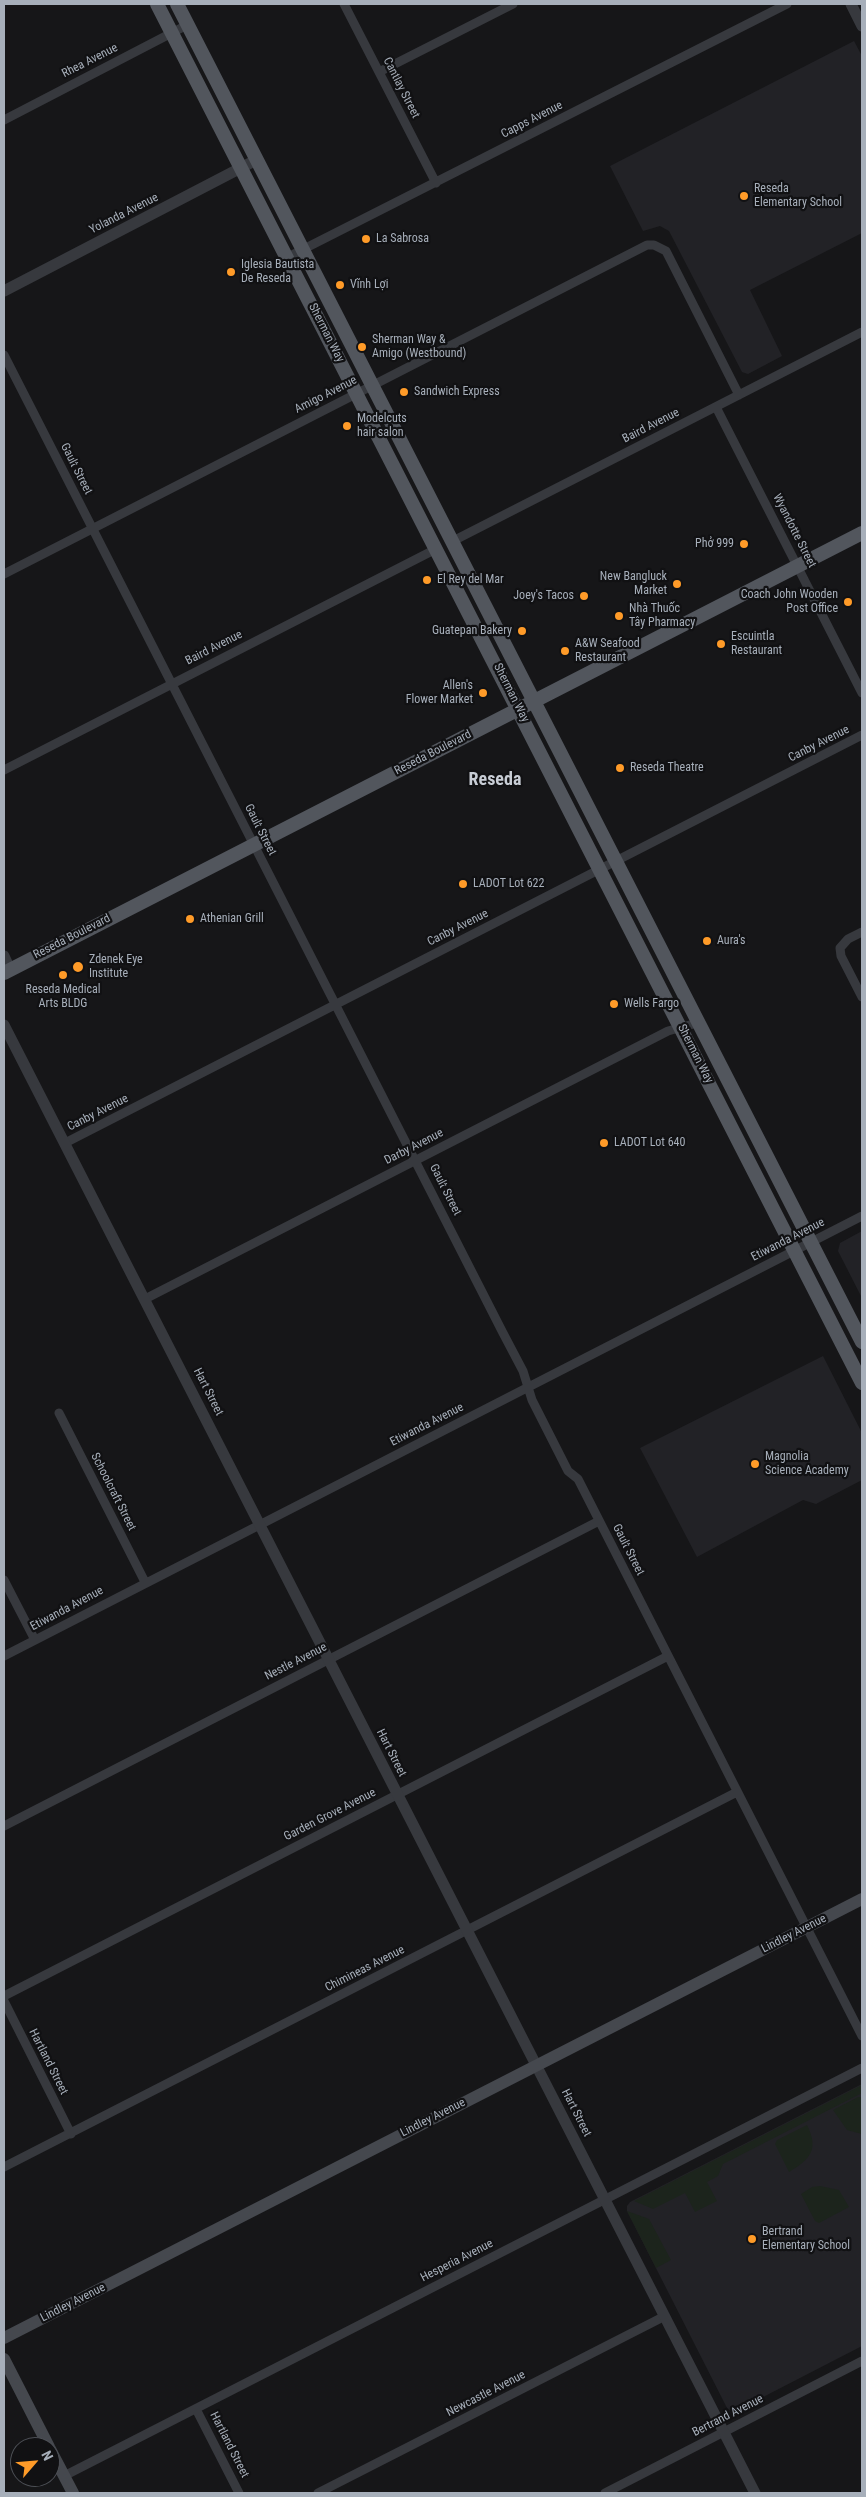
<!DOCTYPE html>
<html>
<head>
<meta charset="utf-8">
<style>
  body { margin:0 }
  #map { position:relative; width:866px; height:2497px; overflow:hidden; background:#161618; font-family:"Roboto Condensed",sans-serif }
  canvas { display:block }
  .frame { position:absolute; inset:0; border:5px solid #a7afba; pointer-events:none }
  .north { position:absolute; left:10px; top:2437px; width:50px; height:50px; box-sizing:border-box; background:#111113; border:1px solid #4d5056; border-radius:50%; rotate:63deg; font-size:14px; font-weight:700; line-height:20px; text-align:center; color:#a7afba }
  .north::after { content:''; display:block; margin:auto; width:18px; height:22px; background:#ff9b28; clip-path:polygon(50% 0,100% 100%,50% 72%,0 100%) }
</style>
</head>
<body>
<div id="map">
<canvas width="866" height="2497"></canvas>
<div class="frame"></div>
<div class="north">N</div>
</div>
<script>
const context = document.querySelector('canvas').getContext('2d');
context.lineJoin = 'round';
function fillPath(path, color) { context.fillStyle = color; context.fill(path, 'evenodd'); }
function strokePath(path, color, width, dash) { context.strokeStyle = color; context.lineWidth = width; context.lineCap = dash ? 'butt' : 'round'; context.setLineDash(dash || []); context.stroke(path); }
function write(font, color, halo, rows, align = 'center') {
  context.font = font + ' "Roboto Condensed",sans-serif'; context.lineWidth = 4.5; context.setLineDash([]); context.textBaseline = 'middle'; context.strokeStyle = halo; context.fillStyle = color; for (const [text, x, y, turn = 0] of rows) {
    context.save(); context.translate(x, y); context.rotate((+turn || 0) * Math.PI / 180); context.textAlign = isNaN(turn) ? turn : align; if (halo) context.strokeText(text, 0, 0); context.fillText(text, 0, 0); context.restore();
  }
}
fillPath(new Path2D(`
  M854 41 862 56V233L750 290 782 356 748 374 742 372 669 231 660 226 643 231 610 166Z
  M862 1231V1298L838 1251 840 1243Z
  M823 1356 862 1433V1480L816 1504 803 1500 697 1557 640 1448Z
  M862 2084V2346L736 2411H731L727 2408 627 2211V2206L630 2202Z`), '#222226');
fillPath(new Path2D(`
  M862 2085V2093L723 2164 718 2176 707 2182 717 2201 695 2212 685 2193 653 2209 634 2201Z
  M858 2097H862V2134L847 2130 833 2110Z
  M807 2125C819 2149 811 2159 789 2172L775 2144 777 2140Z
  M820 2186 839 2190 849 2207 819 2223 815 2221 801 2194 812 2187Z
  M627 2211 649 2219 671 2260 656 2268Z`), '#1c241c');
strokePath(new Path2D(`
  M344 4 436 183
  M379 72 513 4
  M4 120 187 25
  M288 257 787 4
  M4 355 503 1333 523 1371 532 1400 568 1471 578 1479 862 2036
  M716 407 862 693
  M451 542 862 332
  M4 574 647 245H654L666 251 739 395
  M4 770 436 549
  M862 932 848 939 840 948 841 956 862 997
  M65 1143 862 735
  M145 1299 668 1031 697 1023
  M59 1413 145 1582
  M4 1580 35 1640
  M4 1656 862 1216
  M4 1826 599 1521
  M4 1996 668 1656
  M4 2001 71 2134
  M4 2167 737 1792
  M196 2409 239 2493
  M64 2476 862 2068
  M318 2493 665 2316
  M605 2493 862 2361`), '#37393e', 9);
strokePath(new Path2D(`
  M851 4 862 26
  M4 291 256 160
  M4 956 10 969
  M4 1025 755 2493`), '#37393e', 11);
strokePath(new Path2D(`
  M4 2338 862 1899
  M4 2359 49 2447
  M50 2449 73 2493`), '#45484e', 12);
strokePath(new Path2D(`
  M157 4 862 1383
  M177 4 862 1342
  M4 973 862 533`), '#52565d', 14);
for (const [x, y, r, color] of [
  [744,196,5,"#ff9b28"],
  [366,239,5,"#ff9b28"],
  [231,272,5,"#ff9b28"],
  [340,285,5,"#ff9b28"],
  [362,347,5,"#ff9b28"],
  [404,392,5,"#ff9b28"],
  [347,426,5,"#ff9b28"],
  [744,544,5,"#ff9b28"],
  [427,580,5,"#ff9b28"],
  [677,584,5,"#ff9b28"],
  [584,596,5,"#ff9b28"],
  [848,602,5,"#ff9b28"],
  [619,616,5,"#ff9b28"],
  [522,631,5,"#ff9b28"],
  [721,644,5,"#ff9b28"],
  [565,651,5,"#ff9b28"],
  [483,693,5,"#ff9b28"],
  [620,768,5,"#ff9b28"],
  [463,884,5,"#ff9b28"],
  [190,919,5,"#ff9b28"],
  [707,941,5,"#ff9b28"],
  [78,967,6,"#ff9b28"],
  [63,975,5,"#ff9b28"],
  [614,1004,5,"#ff9b28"],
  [604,1143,5,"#ff9b28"],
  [755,1464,5,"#ff9b28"],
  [752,2239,5,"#ff9b28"]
]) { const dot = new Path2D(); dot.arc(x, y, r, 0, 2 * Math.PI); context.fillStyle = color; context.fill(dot); strokePath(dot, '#111113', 2); }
write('12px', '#a7afba', '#111113', [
  ["Rhea Avenue",90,61,-27],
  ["Cantlay Street",401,88,63],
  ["Capps Avenue",532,120,-27],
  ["Yolanda Avenue",124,214,-27],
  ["Sherman Way",326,333,63],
  ["Amigo Avenue",326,395,-27],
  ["Baird Avenue",651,426,-27],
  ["Gault Street",76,469,63],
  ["Wyandotte Street",794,531,63],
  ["Baird Avenue",214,648,-27],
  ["Sherman Way",511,693,63],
  ["Canby Avenue",819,744,-27],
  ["Reseda Boulevard",433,753,-27],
  ["Gault Street",260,830,63],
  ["Canby Avenue",458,928,-27],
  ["Reseda Boulevard",72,937,-27],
  ["Sherman Way",695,1054,63],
  ["Canby Avenue",98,1113,-27],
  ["Darby Avenue",414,1147,-27],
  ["Gault Street",445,1190,63],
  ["Etiwanda Avenue",788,1240,-27],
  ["Hart Street",208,1392,63],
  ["Etiwanda Avenue",427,1425,-27],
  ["Schoolcraft Street",113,1492,63],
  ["Gault Street",628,1550,63],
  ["Etiwanda Avenue",67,1609,-28],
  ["Nestle Avenue",296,1662,-27],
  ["Hart Street",391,1753,63],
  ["Garden Grove Avenue",330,1815,-27],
  ["Lindley Avenue",794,1934,-27],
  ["Chimineas Avenue",365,1969,-27],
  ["Hartland Street",48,2062,63],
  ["Hart Street",576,2113,63],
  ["Lindley Avenue",433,2118,-27],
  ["Hesperia Avenue",457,2261,-27],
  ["Lindley Avenue",73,2303,-27],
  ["Newcastle Avenue",486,2394,-27],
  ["Bertrand Avenue",728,2416,-27],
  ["Hartland Street",229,2445,63]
]);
write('12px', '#a7afba', '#111113', [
  ["Reseda",754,189],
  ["Elementary School",754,203],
  ["La Sabrosa",376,239],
  ["Iglesia Bautista",241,265],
  ["De Reseda",241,279],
  ["Vĩnh Lợi",350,285],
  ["Sherman Way &",372,340],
  ["Amigo (Westbound)",372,354],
  ["Sandwich Express",414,392],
  ["Modelcuts",357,419],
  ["hair salon",357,433],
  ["Phở 999",734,544,"right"],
  ["New Bangluck",667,577,"right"],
  ["Market",667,591,"right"],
  ["El Rey del Mar",437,580],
  ["Coach John Wooden",838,595,"right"],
  ["Post Office",838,609,"right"],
  ["Joey's Tacos",574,596,"right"],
  ["Nhà Thuốc",629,609],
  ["Tây Pharmacy",629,623],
  ["Guatepan Bakery",512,631,"right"],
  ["Escuintla",731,637],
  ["Restaurant",731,651],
  ["A&W Seafood",575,644],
  ["Restaurant",575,658],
  ["Allen's",473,686,"right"],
  ["Flower Market",473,700,"right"],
  ["Reseda Theatre",630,768],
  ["LADOT Lot 622",473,884],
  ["Athenian Grill",200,919],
  ["Aura's",717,941],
  ["Zdenek Eye",89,960],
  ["Institute",89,974],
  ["Reseda Medical",63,990,"center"],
  ["Arts BLDG",63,1004,"center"],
  ["Wells Fargo",624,1004],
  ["LADOT Lot 640",614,1143],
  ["Magnolia",765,1457],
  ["Science Academy",765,1471],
  ["Bertrand",762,2232],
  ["Elementary School",762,2246]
], 'left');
write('bold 18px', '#c8cdd5', '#111113', [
  ["Reseda",495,780]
]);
</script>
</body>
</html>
